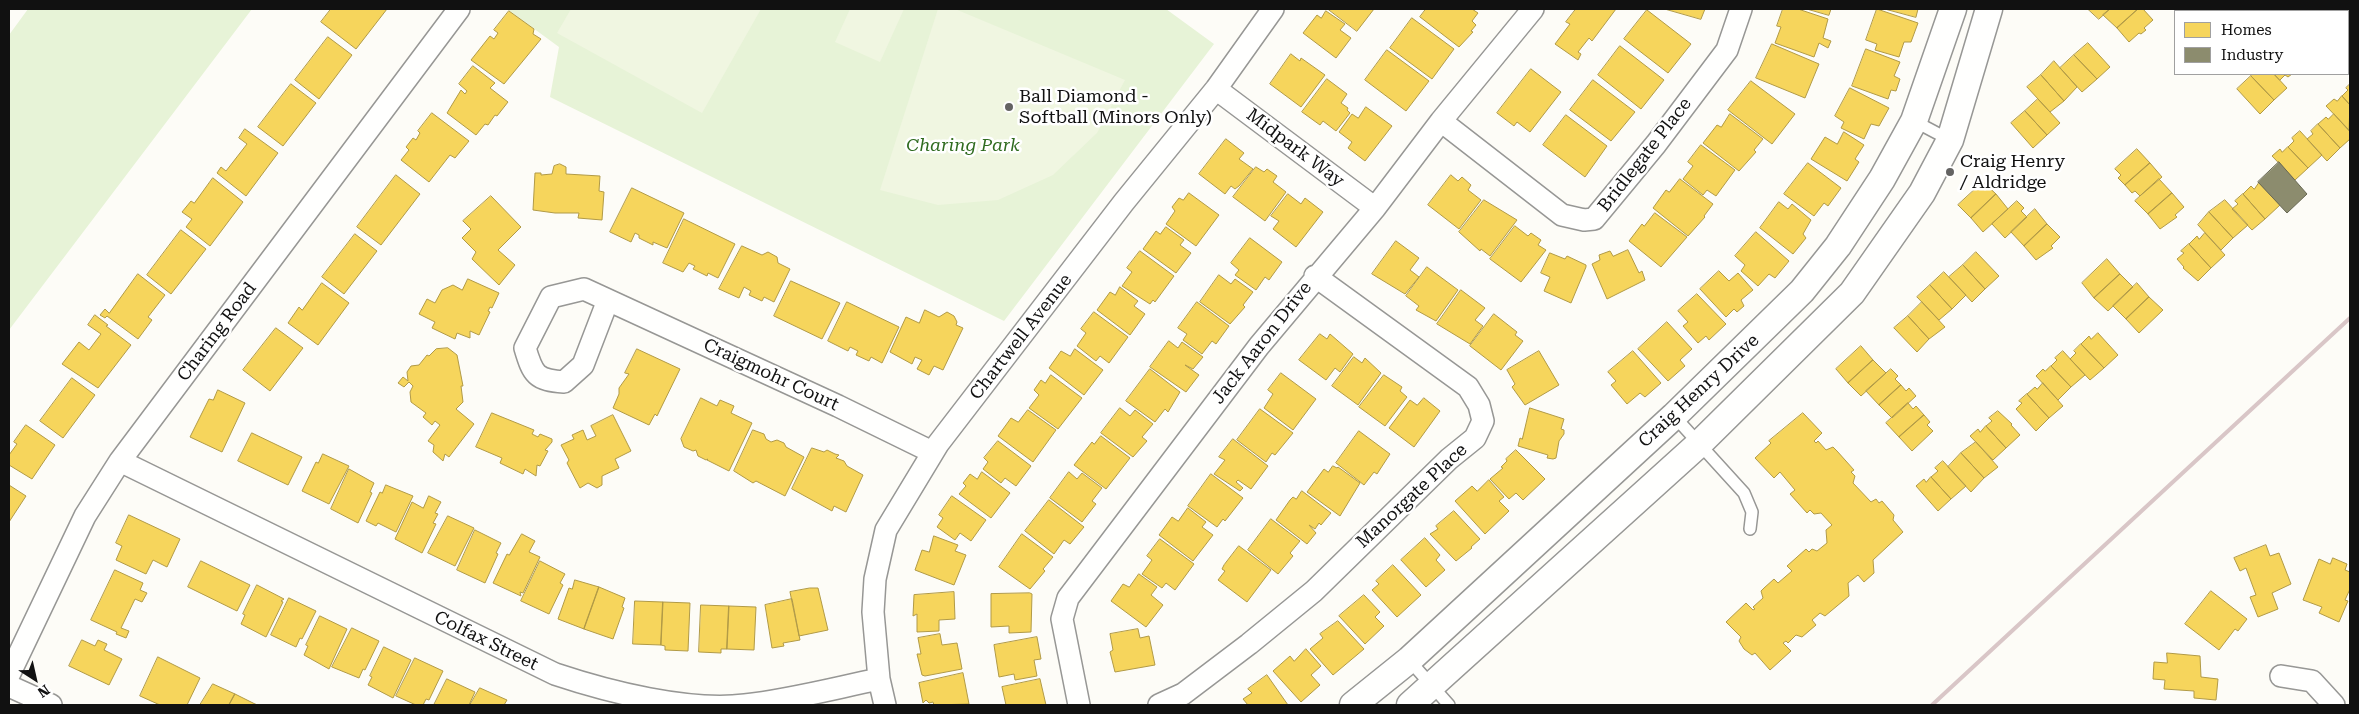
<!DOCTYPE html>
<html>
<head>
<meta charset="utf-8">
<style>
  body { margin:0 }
  #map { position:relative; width:2359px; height:714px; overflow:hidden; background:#fdfcf7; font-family:"Roboto Serif",serif }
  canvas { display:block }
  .frame { position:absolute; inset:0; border:10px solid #111; pointer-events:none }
  .legend { position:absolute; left:2174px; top:10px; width:175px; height:65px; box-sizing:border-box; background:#fff; border:1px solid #a0a0a0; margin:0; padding:6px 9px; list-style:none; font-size:15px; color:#111 }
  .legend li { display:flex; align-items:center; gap:10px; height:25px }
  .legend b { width:25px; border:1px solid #a0a0a0 }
  .north { position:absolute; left:10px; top:654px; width:50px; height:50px; -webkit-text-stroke:4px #fff; paint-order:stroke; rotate:145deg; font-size:14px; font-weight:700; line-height:20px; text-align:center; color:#111 }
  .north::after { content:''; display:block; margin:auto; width:18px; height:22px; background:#111; clip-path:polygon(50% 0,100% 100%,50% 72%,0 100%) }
</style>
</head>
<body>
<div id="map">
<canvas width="2359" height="714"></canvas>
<div class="frame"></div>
<ul class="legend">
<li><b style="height:14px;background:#f6d55c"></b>Homes</li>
<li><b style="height:14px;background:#8c8c6e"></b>Industry</li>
</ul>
<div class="north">N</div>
</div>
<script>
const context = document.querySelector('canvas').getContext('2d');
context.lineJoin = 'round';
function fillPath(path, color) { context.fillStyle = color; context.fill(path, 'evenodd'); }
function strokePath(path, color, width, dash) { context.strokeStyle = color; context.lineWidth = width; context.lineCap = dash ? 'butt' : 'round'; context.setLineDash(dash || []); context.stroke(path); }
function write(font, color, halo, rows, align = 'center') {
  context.font = font + ' "Roboto Serif",serif'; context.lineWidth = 5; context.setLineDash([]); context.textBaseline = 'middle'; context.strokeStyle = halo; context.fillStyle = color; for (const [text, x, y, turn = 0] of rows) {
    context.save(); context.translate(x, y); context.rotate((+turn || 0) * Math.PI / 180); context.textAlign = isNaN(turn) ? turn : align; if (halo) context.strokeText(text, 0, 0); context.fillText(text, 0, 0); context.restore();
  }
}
fillPath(new Path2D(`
  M28 9H252L9 330V35Z
  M507 9H1166L1214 44 1004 321 550 97 559 47Z`), '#e7f3d7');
fillPath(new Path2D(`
  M571 9H761L702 113 557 33Z
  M850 9H904L880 62 835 42Z
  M938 9H955L1125 80 1097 133 1053 175 998 200 938 205 880 190Z`), '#f0f6e1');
const homes = new Path2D(`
  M331 9H387L356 49 321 22Z
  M1328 9H1374L1357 31Z
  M1426 9H1472L1478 13 1472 21 1476 25 1471 31 1473 32 1459 47 1420 17Z
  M1576 9H1616L1592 41 1589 38 1578 52 1581 54 1578 60 1555 44 1570 24 1566 22Z
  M1665 9H1705L1701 19Z
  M1783 9H1798L1828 19 1823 38 1831 41 1828 48 1819 43 1814 57 1775 43 1781 27 1777 26Z
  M1807 9H1831L1829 15Z
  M1877 9 1918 23 1911 42H1904L1899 57 1875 50 1877 44 1866 40Z
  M1885 9H1918L1916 17Z
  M2088 9H2110L2099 19Z
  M2110 9H2138L2117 28 2103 15Z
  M2138 9H2143L2153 20 2144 28 2146 30 2141 34 2139 33 2129 42 2117 28Z
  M2194 9H2223L2220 11H2191Z
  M2296 9H2315L2318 11H2293Z
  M1647 10 1691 44 1668 73 1624 39Z
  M509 11 534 29 533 34 541 39 504 84 471 60 490 36 494 39 498 33 494 30Z
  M1326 11 1345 24 1340 30 1351 38 1336 58 1303 33 1317 15 1321 18Z
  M1412 18 1454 49 1432 79 1390 48Z
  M328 37 352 55 319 99 295 80Z
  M2088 43 2110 67 2097 79 2074 55Z
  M1772 44 1819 64 1805 98 1756 78Z
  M1620 46 1664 80 1641 109 1598 75Z
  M1866 49 1900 62 1894 76 1900 79 1896 91 1891 90 1888 99 1852 86Z
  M1387 50 1429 81 1406 111 1365 80Z
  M1291 54 1300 61 1301 58 1325 75 1301 107 1270 84Z
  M2074 55 2097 79 2082 92 2060 68Z
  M2054 61 2077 87 2064 101 2041 75Z
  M473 66 495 83 490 88 508 102 497 116 495 115 488 125 485 124 476 135 447 113 461 90 465 94 467 91 459 84Z
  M1531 69 1561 92 1530 132 1517 122 1514 126 1497 113Z
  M2253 74H2274L2287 88 2274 100 2251 76Z
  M2274 74H2292L2288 77 2285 75 2280 80Z
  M2041 75 2064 101 2050 112 2027 87Z
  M2251 76 2274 100 2260 114 2237 89Z
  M1327 79 1347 94 1341 103 1348 108 1347 110 1350 113 1336 131 1323 121 1320 125 1302 112Z
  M1593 80 1635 112 1611 141 1570 110Z
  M1751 81 1795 114 1772 144 1728 110Z
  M291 84 316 103 283 146 258 127Z
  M2350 84V105L2342 96 2348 90 2346 88Z
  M1850 88 1889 108 1879 126 1871 124 1864 139 1841 128 1844 122 1835 116Z
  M2342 96 2350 105 2349 130 2326 106 2334 99 2337 101Z
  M2038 99 2060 123 2047 135 2025 111Z
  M1366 107 1392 126 1365 161 1348 148 1352 142 1339 132 1352 114 1358 118Z
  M2025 111 2047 135 2033 148 2011 123Z
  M432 113 469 141 455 158 450 155 429 182 401 160 409 150 406 147 413 138 416 140 420 133 418 131Z
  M1730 114 1763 139 1754 150 1756 152 1739 171 1703 143 1717 125 1721 127Z
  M2334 114 2350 132V139L2340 148 2318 124 2326 117 2328 119Z
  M1566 115 1607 146 1585 177 1543 145Z
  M2318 124 2340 148 2327 161 2307 139 2313 134 2311 131Z
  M245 129 278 153 246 196 217 173 221 167 226 171 247 144 239 138Z
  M2300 131 2322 155 2308 168 2288 147 2294 141 2292 138Z
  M1844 132 1864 145 1855 159 1859 162 1847 181 1811 159 1825 137 1837 144Z
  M1226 139 1244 153 1239 159 1253 169 1239 186 1235 189 1231 186 1225 194 1199 174Z
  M1701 145 1735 170 1716 196 1707 190 1703 195 1683 179 1693 166 1688 162Z
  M2288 147 2308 168 2295 180 2272 156 2280 149 2282 152Z
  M2137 149 2150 163 2125 185 2118 178 2121 175 2115 169Z
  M1808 163 1841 188 1828 206 1824 203 1814 216 1784 194Z
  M2150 163 2162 177 2140 196 2135 191 2132 193 2125 185Z
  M560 164 566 167V174L600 176 599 191 604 192 602 220 578 218 579 213H555L533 210 535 173H541V175L552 174 554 166Z
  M1256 167 1264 172 1267 169 1277 176 1273 182 1286 192 1265 221 1233 197Z
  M396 175 420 194 381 245 357 227Z
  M1451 175 1458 181 1462 177 1471 185 1468 190 1481 200 1459 229 1428 205Z
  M213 178 243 202 210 246 186 227 192 219 182 212 191 201 194 203Z
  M1680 179 1713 204 1704 216 1705 217 1688 236 1653 208 1666 190 1669 192Z
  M2159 179 2172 193 2148 214 2135 201Z
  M1983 182 1996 194 1971 218 1958 205Z
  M2259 183 2280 205 2265 219 2243 194 2251 186 2254 189Z
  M632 188 684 213 667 248 653 242V245L639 238V235L635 233 631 242 610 232Z
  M1189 193 1219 215 1196 246 1166 224 1175 211 1172 207 1179 198 1183 200Z
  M2172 193 2184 207 2175 215 2177 217 2160 229 2148 214Z
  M1288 194 1301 204 1305 198 1323 212 1296 247 1273 229 1279 221 1271 216Z
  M1996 194 2008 209 1983 232 1971 218Z
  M2243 194 2265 219 2252 230 2232 209 2238 204 2235 201Z
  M491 196 521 227 498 250 515 265 499 285 472 259 476 252 462 238 471 229 463 221Z
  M1484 200 1517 220 1490 256 1481 249 1480 251 1459 232Z
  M2225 200 2248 225 2233 238 2209 212Z
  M2017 201 2024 208 2021 211 2027 217 2005 238 1992 224Z
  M1779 202 1788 209 1792 204 1811 220 1803 234 1806 238 1793 254 1760 228Z
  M2035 209 2047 224 2024 246 2011 232Z
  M2209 212 2233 238 2221 250 2198 225Z
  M1655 213 1687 237 1661 267 1629 241 1642 224 1644 226Z
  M684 219 735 244 718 278 708 273 707 276 693 269 695 266 689 263 683 272 663 263Z
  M2047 224 2060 237 2051 246 2053 248 2036 260 2024 246Z
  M1515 226 1528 236 1531 233 1541 240 1538 245 1546 250 1521 282 1490 259Z
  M1166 227 1184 240 1180 245 1191 253 1176 273 1143 249 1156 231 1160 234Z
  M181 230 206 249 171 294 147 275Z
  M1756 232 1789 261 1775 278 1769 274 1758 286 1741 271 1745 265 1735 256Z
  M2205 233 2225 255 2211 268 2189 244 2197 236 2199 239Z
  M355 234 377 251 344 294 322 277Z
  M1250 238 1282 262 1269 280 1265 277 1256 290 1235 275 1239 270 1231 263Z
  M1396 241 1419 258 1410 270 1419 277 1405 294 1372 274Z
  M2189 244 2211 268 2198 281 2183 268 2184 267 2177 259 2184 253 2181 251Z
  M742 246 762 255 768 252 777 257 778 263 790 269 774 302 764 297 762 301 749 295 751 291 744 287 739 298 719 289Z
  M1628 250 1639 273 1642 271 1645 280 1607 299 1592 264 1600 260 1599 255 1610 251 1613 256Z
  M1140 251 1174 276 1155 302 1153 300 1150 304 1122 286 1132 272 1127 268Z
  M1976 252 1999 276 1985 289 1963 265Z
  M1550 253 1565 259 1567 256 1586 265V267L1571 303 1544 291 1550 277 1541 273Z
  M2107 259 2120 274 2094 298 2082 283Z
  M1963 265 1985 289 1972 302 1949 277Z
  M1427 267 1458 290 1436 321 1416 310 1419 306 1406 296Z
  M1719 271 1729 281 1738 273 1753 290 1741 300 1744 306 1737 312 1734 309 1726 317 1700 289Z
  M1944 272 1966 295 1952 309 1930 285Z
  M138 274 165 295 148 317 152 320 138 339 107 316 105 318 100 315 105 309 109 313Z
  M2120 274 2133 287 2108 311 2094 298Z
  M1219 275 1231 284 1235 279 1253 292 1243 305 1245 307 1230 324 1200 302Z
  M468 279 499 293 492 308 490 307 488 311 490 312 479 335 470 331V338L457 333 455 339 432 328 435 322 419 314 427 299 435 303 442 290 453 285 462 290Z
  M791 281 840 303 822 339 774 316Z
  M322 283 349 303 318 345 288 323 299 307 302 310Z
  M2137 283 2149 297 2126 319 2113 306Z
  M1930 285 1952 309 1939 320 1917 297Z
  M1120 287 1138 301 1134 306 1145 314 1130 335 1097 310 1110 292 1115 295Z
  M1461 290 1485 308 1475 320 1483 326 1470 344 1437 324Z
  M1697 294 1726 324 1709 340 1706 336 1698 343 1683 326 1688 322 1678 311Z
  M2149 297 2163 310 2139 333 2126 319Z
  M847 302 899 327 882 363 871 357 869 361 856 355 858 351 850 347 848 351 828 341Z
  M1197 302 1229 326 1216 344 1212 341 1202 354 1183 340 1187 334 1178 328Z
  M1922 302 1945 327 1929 339 1908 316Z
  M925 310 939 317 947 312 954 316 957 322 956 325 963 328 943 370 934 366 929 375 917 369 922 360 915 357 912 364 890 352 906 317 919 323Z
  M1094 312 1128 337 1109 363 1100 356 1096 361 1077 346 1086 333 1081 329Z
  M1494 314 1517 332 1515 335 1523 341 1501 370 1470 346Z
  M95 315 108 325 106 326 131 345 98 388 62 364 79 342 89 350 101 334 88 325Z
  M1908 316 1929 339 1917 352 1894 328Z
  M1667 322 1692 349 1680 360 1685 366 1668 381 1638 349Z
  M276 328 303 348 270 391 243 370Z
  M2098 333 2118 355 2104 368 2081 344 2089 336 2091 339Z
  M1320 334 1327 339 1330 334 1353 354 1340 372 1335 368 1326 380 1299 360Z
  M1169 341 1178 348 1182 342 1203 357 1193 369 1185 365 1199 375 1186 392 1150 367Z
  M2081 344 2104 368 2090 380 2070 359 2076 353 2074 351Z
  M1861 346 1873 360 1848 383 1836 369Z
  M448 348 457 355 463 386H461L463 402 456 409 474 424 449 457 445 454 443 461 433 452 434 445 428 441 440 425 435 421 432 425 423 417 426 413 411 402 410 392 413 386 409 382 404 387 398 383 403 377 408 381 407 372 411 366 419 365 427 355 429 356 436 349Z
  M637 349 680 369 657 416 655 414 649 425 613 408 619 394V388L629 374 625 373Z
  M1075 349 1103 370 1084 395 1049 368 1061 351 1070 356Z
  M1539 351 1559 385 1525 405 1512 387 1515 384 1507 370Z
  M1633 351 1661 383 1645 397 1640 393 1627 404 1611 385 1616 381 1608 372Z
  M2063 351 2085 375 2071 387 2051 366 2057 360 2055 358Z
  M1354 357 1362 363 1365 358 1381 373 1358 405 1332 386Z
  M1873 360 1886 373 1861 396 1848 383Z
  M2051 366 2071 387 2058 400 2036 376 2043 369 2045 371Z
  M1150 369 1180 392 1168 412 1165 409 1155 422 1126 401Z
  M1891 369 1898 376 1895 379 1901 385 1879 405 1866 391Z
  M1281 373 1316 399 1293 430 1264 408 1273 394 1268 390Z
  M1051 375 1082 398 1058 429 1029 408 1039 395 1034 390 1041 380 1045 383Z
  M1384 375 1402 387 1400 391 1407 397 1385 426 1359 407Z
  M72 378 95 395 63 438 40 421Z
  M2043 383 2063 406 2049 418 2027 394 2035 387 2037 389Z
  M1901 385 1906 391 1909 388 1916 396 1892 418 1879 405Z
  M218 390 245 403 222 452 190 437 209 399 213 400Z
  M2027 394 2049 418 2036 431 2016 409 2022 403 2019 401Z
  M701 398 717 406 720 400 734 406 731 413 752 423 729 471 707 460 708 459 706 460 698 456 696 450 693 451 684 447 681 439Z
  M1424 398 1440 411 1414 447 1389 428 1410 400 1417 405Z
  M1908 403 1913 409 1916 406 1924 415 1899 437 1886 423Z
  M1120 408 1130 416 1135 410 1153 424 1142 437 1147 441 1133 457 1101 433Z
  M1530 408 1564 419 1561 429 1564 430V434L1559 441 1556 458 1553 459 1547 458 1548 455 1518 446 1520 438 1522 439Z
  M1260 409 1293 433 1275 455 1272 453 1266 462 1237 440Z
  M1028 410 1056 430 1033 462 998 436 1011 418 1018 422Z
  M1998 411 2012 424 2011 425 2020 435 2006 448 1986 426 1992 421 1989 418Z
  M492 413 534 430 532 434 538 437 540 434 552 439V442L545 450 548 451 540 466 537 465 536 476 525 469 523 474 500 463 502 458 476 447Z
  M1803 413 1822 433 1814 441 1816 443 1818 441 1826 450 1833 447 1837 451 1854 470 1851 472 1855 476 1853 483 1871 502 1876 499 1879 503 1882 501 1894 515 1893 520 1903 532 1873 560 1874 573 1864 582 1858 575 1848 583 1849 596 1825 616 1820 613 1812 620 1816 625 1802 637 1796 635 1788 643 1786 641 1783 643 1791 651 1770 670 1755 653 1752 655 1744 649 1739 641 1741 637 1726 622 1746 603 1753 610 1755 609 1753 607 1763 598 1761 591 1764 588 1774 579 1778 583 1792 571 1787 566 1806 549 1809 552 1812 549 1817 551 1827 543 1826 530 1832 525 1821 513 1814 514 1810 510 1807 513 1790 494 1795 490 1780 472 1774 478 1755 458 1771 443 1769 441Z
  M613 415 631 451 615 459 619 468 602 476V485L597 488 588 483 580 488 567 463 569 460 561 445 574 439 572 435 583 430 587 440 596 436 591 426Z
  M1924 415 1930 422 1927 425 1933 431 1912 451 1899 437Z
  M26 425 55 445 32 479 9 465V455L17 444 14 442Z
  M1986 426 2006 448 1993 460 1970 436 1978 429 1980 432Z
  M753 430 764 434 766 439 771 442 777 440 784 443 786 447 804 457 785 496 756 481 753 483 734 471Z
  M1359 431 1390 454 1377 474 1374 472 1364 485 1336 463Z
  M252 433 302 457 288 485 238 461Z
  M1101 436 1130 458 1106 489 1074 465 1092 442 1094 444Z
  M1233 439 1268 466 1251 489 1238 480 1236 482 1243 488 1240 491 1214 474 1225 460 1219 457Z
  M998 441 1031 466 1016 486 1005 478 1001 483 983 469 988 462 984 458Z
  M1976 442 1998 467 1984 478 1961 453Z
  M812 448 824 452 827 450 835 454 839 455 836 458 844 461 847 466 863 475 846 512 834 506 832 511 792 489Z
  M1516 450 1545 479 1523 500 1516 493 1509 499 1490 479 1503 468 1501 467 1507 461 1506 459Z
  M1961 453 1984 478 1971 492 1948 467Z
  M323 454 349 466 329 504 302 491 316 462 318 463Z
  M1943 461 1966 486 1951 499 1931 477 1938 471 1935 468Z
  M1333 466 1337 468 1338 467 1360 483 1340 516 1307 492 1324 469 1328 472Z
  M349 469 374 483 370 492 372 493 358 523 331 509Z
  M982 472 1010 493 991 518 959 494 966 486 963 483 970 474 977 479Z
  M1069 472 1077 479 1082 473 1102 488 1092 501 1096 504 1082 522 1050 498Z
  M1211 474 1243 498 1225 521 1223 519 1217 527 1188 506Z
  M1931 477 1951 499 1938 511 1916 486 1924 479 1926 482Z
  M1489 480 1504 497 1499 501 1509 511 1485 534 1455 501 1472 486 1477 491Z
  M9 485 26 496 9 522Z
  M386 485 413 496 396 532 378 523 376 526 366 521 380 492 382 493Z
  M1302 491 1331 513 1321 525 1319 523 1315 529 1309 525 1316 533 1307 544 1276 520 1290 500 1293 497 1296 499Z
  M429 496 441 502 435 513 438 514 433 523 436 524 422 553 395 539 412 502 423 508Z
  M952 496 986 520 971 541 960 533 955 540 937 527 943 518 939 515Z
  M1049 500 1084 527 1070 544 1064 540 1054 554 1025 531Z
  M1188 508 1206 522 1202 527 1213 535 1193 561 1159 535 1172 517 1178 521Z
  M1454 511 1480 539 1471 547 1472 548 1456 561 1430 534 1438 529 1436 526Z
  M129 515 180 539 167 567 153 560 146 574 116 560 122 546 116 543Z
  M448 516 474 528 455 566 428 553Z
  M1271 519 1300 541 1290 553 1293 556 1278 574 1248 550Z
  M475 530 501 543 496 553 498 554 485 583 457 570Z
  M522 534 535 541 529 552 540 557 523 593 520 592 521 596 493 583 507 554 509 555Z
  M1022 534 1053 557 1043 569 1045 571 1030 589 999 567Z
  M934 536 958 545 955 551 966 555 954 585 915 570 922 550 929 552Z
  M1425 538 1440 555 1436 560 1445 570 1426 587 1401 560Z
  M1160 539 1194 564 1175 590 1166 583 1162 588 1142 574 1152 560 1147 556Z
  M2266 545 2270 556 2279 553 2291 584 2272 593 2278 609 2258 617 2250 597 2256 595 2246 568 2240 571 2234 558Z
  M1239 546 1271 570 1247 602 1218 580 1225 571 1222 569 1224 565Z
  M2333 558 2347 564 2345 570 2350 572V589L2345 600 2348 601 2339 622 2319 613 2322 607 2303 600 2319 559 2330 564Z
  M201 561 250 585 237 611 188 587Z
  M540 561 565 574 560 583 563 585 549 614 521 601Z
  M1393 565 1421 595 1397 617 1372 590 1379 584 1376 581Z
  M115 570 143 583 140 590 147 593 142 602 135 599 121 628 129 631 126 638 116 634 117 632 91 620Z
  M1139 574 1157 587 1151 595 1163 605 1146 627 1111 601 1123 584 1129 587Z
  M575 580 599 587 584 629 558 619 569 588 572 589Z
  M257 585 284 599 281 601 283 602 266 637 241 624 245 615 243 614Z
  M599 587 625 598 622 607 624 608 613 639 584 629Z
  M810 588H818L828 630 799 636 790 592Z
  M2211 591 2247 619 2238 631 2235 629 2219 650 2185 624Z
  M954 592 955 619 939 620V631L917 632V614L913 616 914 595Z
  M1030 593 1032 594 1031 632 1009 633V626L991 627V594Z
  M1364 595 1380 612 1375 617 1384 626 1365 644 1339 616Z
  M289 598 316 611 302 639 300 638 296 647 271 635Z
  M792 599 800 640 783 643 784 646 772 648 765 605Z
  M635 601 663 602 661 645 633 644Z
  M663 602 690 603 688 651 665 650V646L661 645Z
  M701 605 729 606 727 649H721V653L699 652Z
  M729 606 756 607 754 650 727 649Z
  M320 616 347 629 329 669 304 655 308 646 306 645Z
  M1338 621 1364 649 1333 675 1310 649 1323 638 1320 634Z
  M352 628 379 641 365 670 363 669 359 678 332 667Z
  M1138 629 1140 638 1149 636 1155 665 1115 672 1110 652 1113 650 1110 634Z
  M940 634 942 645 957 643 962 669 925 676 922 675 917 654H921L918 638Z
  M1037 637 1041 659 1034 660 1037 676 1015 680 1014 674 999 677 994 645Z
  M82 640 95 646 98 640 107 644 104 650 122 659 109 685 69 666Z
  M384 647 411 660 393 698 368 685 372 677 370 676Z
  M1306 649 1321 666 1311 675 1320 685 1301 702 1273 671 1290 656 1294 661Z
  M2167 653 2200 656 2201 677 2218 679 2216 700 2194 698V691L2164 689 2165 680 2153 679 2154 662 2167 663Z
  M158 657 200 678 187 705H160L140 696Z
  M415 658 443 671 429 700 426 699 423 705H416L396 696Z
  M963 673 969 704 934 705 933 702 929 703 926 700 923 703 919 683Z
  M1267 675 1288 705H1248L1243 699 1252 693 1248 689Z
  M447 679 475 692 469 705H434Z
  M1040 679 1046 705H1006L1002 687Z
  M213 684 235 694 229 705H200Z
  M480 688 507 700 504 705H470Z
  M235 694 255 704 258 705H229Z`);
fillPath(homes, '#f6d55c');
strokePath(homes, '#b19a46', 1);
const industry = new Path2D(`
  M2279 162 2307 194 2287 213 2258 182Z`);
fillPath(industry, '#8c8c6e');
strokePath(industry, '#676752', 1);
const service = new Path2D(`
  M1914 121 1950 140
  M1674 416 1744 493 1752 512 1750 529
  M1409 660 1449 705`);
const minor = new Path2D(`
  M1216 89 1375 208
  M1441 121 1562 215 1584 220 1594 219 1656 144 1727 50 1741 9
  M608 300 583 365 564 382C536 380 533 375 525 348L551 297 584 289 838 406 932 452
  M120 461 555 674C609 692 688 712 745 705 790 700 835 688 879 679
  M9 675 85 516 120 461 459 9
  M2281 676 2312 681 2334 705
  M9 686 51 705
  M885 705 879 679 873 612 875 579 886 530 938 444 1124 202 1216 89 1273 9
  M1079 705 1062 619 1068 598 1259 346 1375 208 1441 121 1533 9
  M1159 705 1183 694 1249 644 1314 591 1449 459 1475 438 1483 421 1479 405 1468 387 1315 276`);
const tertiary = new Path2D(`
  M1353 705 1409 660 1674 416 1802 291 1838 246 1882 179 1914 121 1953 9
  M1410 705 1699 444 1852 293 1922 193 1950 140 1989 9`);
strokePath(service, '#979795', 14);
strokePath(minor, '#979795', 24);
strokePath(tertiary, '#979795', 29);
strokePath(service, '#fffffe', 11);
strokePath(minor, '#fffffe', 21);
strokePath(tertiary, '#fffffe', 26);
strokePath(new Path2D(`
  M1932 705 2350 318`), '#d9c6c7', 4);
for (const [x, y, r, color] of [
  [1009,107,5,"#646362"],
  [1950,172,5,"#646362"]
]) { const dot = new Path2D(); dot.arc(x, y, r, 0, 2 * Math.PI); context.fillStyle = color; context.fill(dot); strokePath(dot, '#fff', 2); }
write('18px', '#111', '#fff', [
  ["Ball Diamond -",1019,97],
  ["Softball (Minors Only)",1019,118],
  ["Craig Henry",1960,162],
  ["/ Aldridge",1960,183]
], 'left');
write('italic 18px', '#2f6b1f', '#fff', [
  ["Charing Park",963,146]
]);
write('18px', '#111', '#fff', [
  ["Midpark Way",1295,148,37],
  ["Bridlegate Place",1645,155,-52],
  ["Charing Road",217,332,-53],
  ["Chartwell Avenue",1021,337,-52],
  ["Jack Aaron Drive",1262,343,-52],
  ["Craigmohr Court",771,375,25],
  ["Craig Henry Drive",1699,391,-43],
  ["Manorgate Place",1412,496,-43],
  ["Colfax Street",486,641,26]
]);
</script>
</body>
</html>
